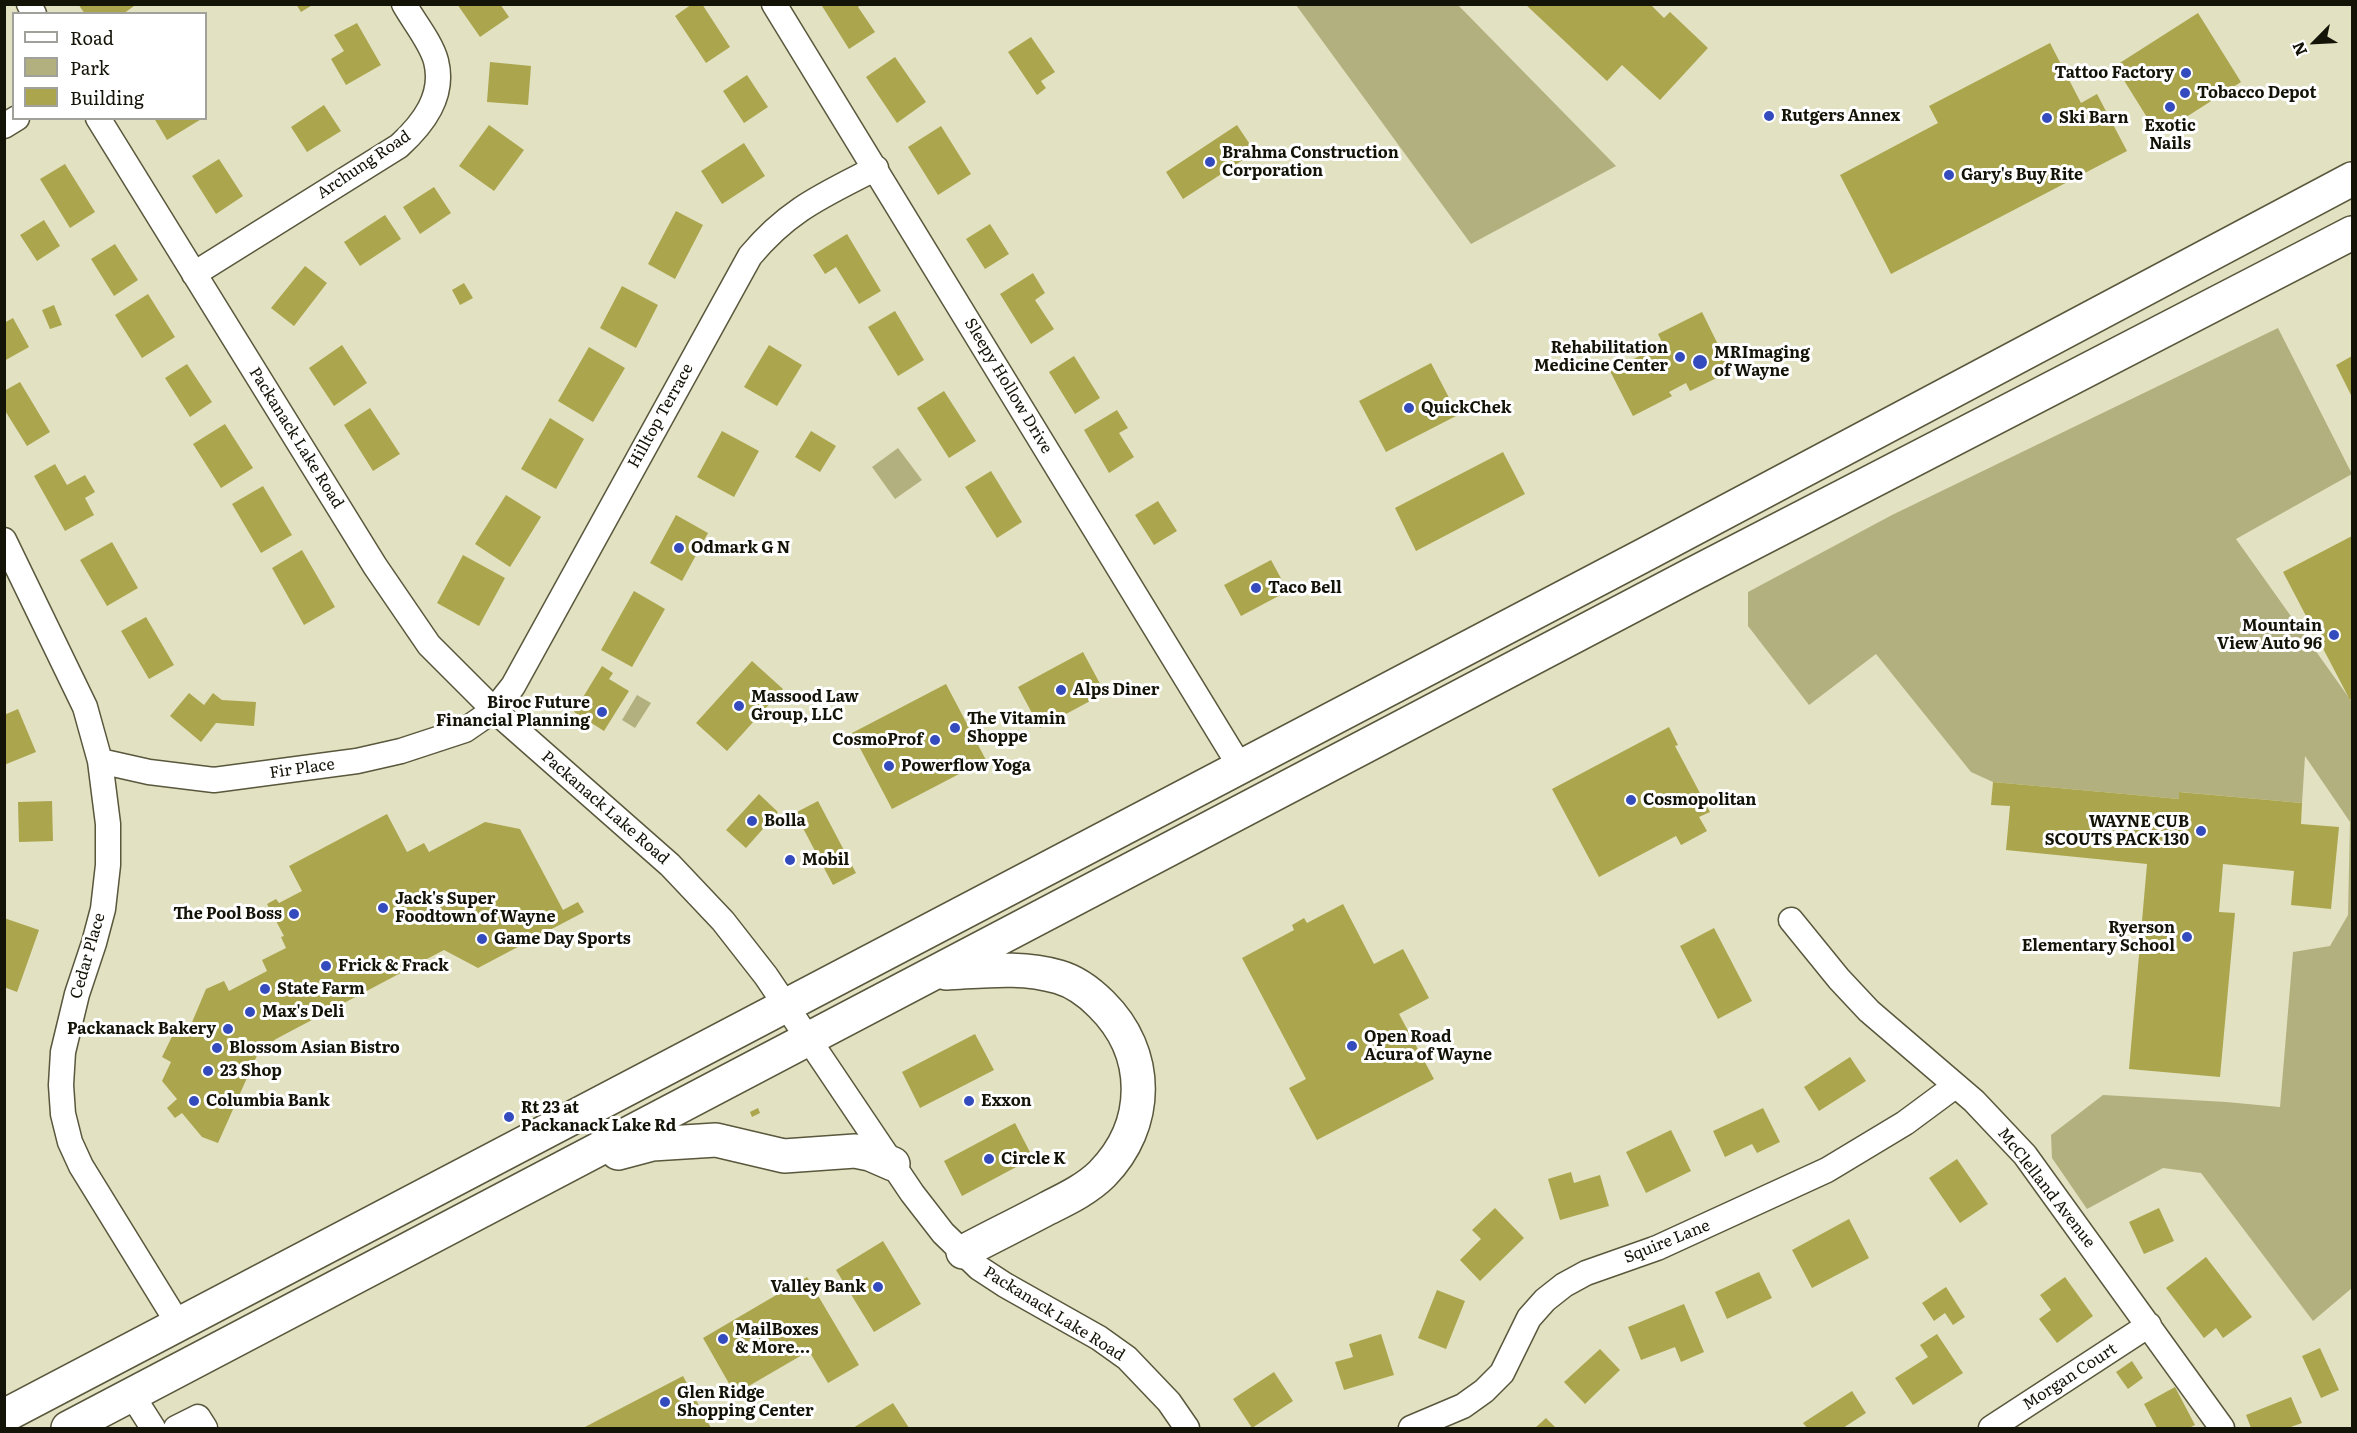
<!DOCTYPE html>
<html>
<head>
<meta charset="utf-8">
<style>
  body { margin:0 }
  #map { position:relative; width:2357px; height:1433px; overflow:hidden; background:#e2e1c1; font-family:Literata,serif }
  canvas { display:block }
  .frame { position:absolute; inset:0; border:6px solid #141308; pointer-events:none }
  .legend { position:absolute; left:12px; top:12px; width:195px; height:108px; box-sizing:border-box; background:#fff; border:2px solid #a1a19c; margin:0; padding:8px 10px; list-style:none; font-size:18px; color:#141308 }
  .legend li { display:flex; align-items:center; gap:12px; height:30px }
  .legend b { width:30px; border:2px solid #a1a19c }
  .north { position:absolute; left:2285px; top:12px; width:60px; height:60px; -webkit-text-stroke:4px #fff; paint-order:stroke; rotate:246deg; font-size:16px; font-weight:700; line-height:24px; text-align:center; color:#141308 }
  .north::after { content:''; display:block; margin:auto; width:21px; height:27px; background:#141308; clip-path:polygon(50% 0,100% 100%,50% 72%,0 100%) }
</style>
</head>
<body>
<div id="map">
<canvas width="2357" height="1433"></canvas>
<div class="frame"></div>
<ul class="legend">
<li><b style="height:8px;background:#fff"></b>Road</li>
<li><b style="height:16px;background:#b3b07f"></b>Park</li>
<li><b style="height:16px;background:#aba64e"></b>Building</li>
</ul>
<div class="north">N</div>
</div>
<script>
const context = document.querySelector('canvas').getContext('2d');
context.lineJoin = 'round';
function fillPath(path, color) { context.fillStyle = color; context.fill(path, 'evenodd'); }
function strokePath(path, color, width, dash) { context.strokeStyle = color; context.lineWidth = width; context.lineCap = dash ? 'butt' : 'round'; context.setLineDash(dash || []); context.stroke(path); }
function write(font, color, halo, rows, align = 'center') {
  context.font = font + ' Literata,serif'; context.lineWidth = 6; context.setLineDash([]); context.textBaseline = 'middle'; context.strokeStyle = halo; context.fillStyle = color; for (const [text, x, y, turn = 0] of rows) {
    context.save(); context.translate(x, y); context.rotate((+turn || 0) * Math.PI / 180); context.textAlign = isNaN(turn) ? turn : align; if (halo) context.strokeText(text, 0, 0); context.fillText(text, 0, 0); context.restore();
  }
}
fillPath(new Path2D(`
  M1296 5H1458L1616 166 1471 244Z
  M2278 328 2352 474 2236 539 2352 702V1288L2313 1321 2201 1173 2163 1168 2087 1209 2052 1158 2051 1135 2103 1095 2226 1102 2280 1107 2293 952 2330 946 2348 915 2350 822 2305 756 2302 803 2180 792 2179 799 1993 782 1971 772 1876 654 1809 705 1748 626V592L1892 515Z
  M898 448 922 480 895 499 872 467Z
  M637 695 651 703 635 728 622 720Z`), '#b3b07f');
fillPath(new Path2D(`
  M78 4H133L134 6 123 14H105L104 12 85 14Z
  M296 4H314L301 12Z
  M457 4H500L509 17 480 37Z
  M692 4H702L730 47 706 63 675 16Z
  M824 4H862L858 7 875 32 849 49 822 6Z
  M1525 4H1650L1664 18 1670 12 1708 48 1660 100 1622 65 1607 81Z
  M2198 13 2241 82 2158 135 2115 66Z
  M357 23 381 65 346 85 331 59 344 51 334 35Z
  M1031 37 1055 72 1041 81 1046 88 1037 95 1008 52Z
  M2050 43 2081 103 2097 94 2127 151 1891 274 1840 175 1938 123 1929 106Z
  M895 57 926 102 897 123 866 77Z
  M490 62 531 66 528 105 487 102Z
  M747 75 768 107 744 123 723 91Z
  M324 105 341 131 307 152 291 127Z
  M154 118H203L167 140Z
  M489 125 524 150 494 191 459 166Z
  M1237 125 1255 152 1183 199 1166 172Z
  M941 126 971 174 938 195 908 147Z
  M744 143 765 176 722 204 701 171Z
  M219 159 243 196 216 214 192 176Z
  M65 164 95 212 70 228 40 179Z
  M434 187 451 213 420 234 403 207Z
  M676 211 703 225 675 279 648 264Z
  M385 215 401 239 360 266 344 242Z
  M44 220 60 246 37 261 20 235Z
  M990 224 1009 254 985 269 966 239Z
  M847 234 881 291 859 304 836 267 825 274 813 255Z
  M115 244 138 280 114 296 91 259Z
  M305 266 327 283 294 326 271 308Z
  M1033 273 1045 293 1035 300 1054 329 1031 344 1000 294Z
  M464 283 473 298 460 305 452 290Z
  M622 286 658 305 636 348 600 328Z
  M148 294 175 337 142 358 115 315Z
  M54 305 62 325 50 329 42 310Z
  M895 311 924 360 898 376 868 327Z
  M1702 312 1731 371 1690 391 1686 383 1669 392 1672 396 1633 416 1610 371 1663 344 1658 334Z
  M13 318 29 347 4 361V323Z
  M342 345 367 383 334 406 309 368Z
  M769 345 802 365 777 406 744 387Z
  M589 347 625 368 593 422 558 401Z
  M1074 356 1100 398 1075 414 1049 372Z
  M2352 356V397L2336 365Z
  M1431 363 1458 415 1386 452 1359 401Z
  M187 364 212 402 190 417 165 378Z
  M20 382 50 432 27 446 4 409V391Z
  M944 391 976 441 949 458 917 408Z
  M370 408 400 454 373 471 344 425Z
  M1117 410 1128 428 1119 433 1134 457 1109 473 1084 430Z
  M550 418 584 439 556 489 521 469Z
  M225 424 253 468 221 488 193 444Z
  M722 431 759 451 734 497 697 477Z
  M811 431 836 446 820 472 795 457Z
  M1503 452 1525 494 1416 551 1395 508Z
  M55 464 67 485 85 475 95 492 85 498 94 515 65 531 34 476Z
  M991 471 1022 522 997 538 965 487Z
  M263 486 292 535 261 553 232 504Z
  M506 495 541 517 510 567 475 544Z
  M1158 501 1177 531 1154 545 1135 515Z
  M676 515 708 533 682 581 650 563Z
  M2352 536V698L2350 700 2283 572Z
  M112 542 138 588 107 606 80 560Z
  M302 550 335 607 304 625 272 568Z
  M463 555 505 578 479 626 437 603Z
  M1271 560 1288 591 1241 616 1224 585Z
  M634 591 665 609 632 667 601 650Z
  M146 617 174 665 149 679 121 631Z
  M1083 652 1105 693 1040 728 1018 687Z
  M752 661 783 689 727 751 696 723Z
  M602 666 613 673 609 679 629 691 604 731 574 712Z
  M946 684 986 760 892 809 852 733Z
  M189 693 204 705 213 693 222 700 256 702 254 726 216 723 201 742 170 716Z
  M18 709 36 752 4 765V715Z
  M1669 727 1678 745 1675 746 1710 812 1699 817 1707 831 1681 845 1676 836 1599 877 1552 789Z
  M1993 782 2179 799V792L2302 803 2301 824 2339 827 2331 909 2291 905 2294 871 2223 864 2219 912 2235 913 2220 1077 2129 1069 2147 864 2006 850 2010 806 1991 805Z
  M759 794 778 812 746 848 726 830Z
  M52 801 53 841 19 842 18 802Z
  M818 801 856 873 833 885 795 813Z
  M387 814 407 852 424 843 429 852 485 822 520 829 563 910 578 902 584 912 478 968 444 950 276 1039 259 1051 218 1143 202 1137 182 1113 175 1118 167 1108 177 1099 162 1081 171 1062 162 1057 179 1022 190 1027 206 989 224 981 229 991 267 971 262 960 286 948 281 937 284 936 267 904 276 899 279 903 302 891 289 866Z
  M1343 904 1374 964 1403 949 1429 998 1399 1014 1434 1079 1317 1140 1289 1088 1306 1079 1242 958 1294 930 1292 925 1304 918 1307 923Z
  M4 918 39 930 17 992 4 987Z
  M1714 928 1752 1001 1718 1019 1680 946Z
  M975 1034 994 1070 920 1108 902 1072Z
  M1850 1057 1866 1081 1819 1111 1804 1087Z
  M758 1108 760 1113 752 1117 750 1112Z
  M1763 1108 1780 1142 1757 1153 1752 1144 1725 1157 1713 1131Z
  M1015 1123 1033 1158 962 1196 944 1161Z
  M1671 1130 1691 1171 1646 1193 1626 1152Z
  M1957 1159 1988 1204 1960 1223 1929 1178Z
  M1571 1172 1574 1183 1600 1175 1609 1206 1560 1220 1548 1179Z
  M1495 1208 1524 1238 1480 1281 1460 1260 1481 1239 1472 1230Z
  M2159 1208 2174 1241 2144 1254 2129 1222Z
  M1849 1219 1869 1258 1812 1288 1792 1250Z
  M883 1241 921 1304 874 1332 836 1270Z
  M2206 1257 2252 1317 2223 1338 2216 1328 2204 1338 2166 1288Z
  M1759 1272 1772 1298 1727 1319 1715 1292Z
  M807 1277 859 1365 828 1383 809 1351 735 1394 703 1338Z
  M2065 1277 2093 1316 2057 1343 2039 1319 2051 1310 2040 1295Z
  M1946 1287 1965 1317 1953 1325 1945 1313 1934 1321 1922 1303Z
  M1437 1290 1465 1301 1446 1349 1418 1338Z
  M1684 1304 1704 1352 1681 1362 1675 1347 1641 1360 1628 1327Z
  M1381 1334 1394 1375 1344 1390 1335 1362 1353 1357 1349 1344Z
  M1937 1334 1963 1373 1913 1405 1895 1378 1928 1357 1920 1345Z
  M2320 1348 2339 1390 2321 1398 2302 1356Z
  M1600 1349 1620 1370 1585 1404 1564 1382Z
  M2132 1361 2143 1378 2128 1389 2116 1372Z
  M1274 1372 1293 1401 1252 1428 1233 1399Z
  M683 1376 711 1428H583Z
  M2175 1387 2195 1425 2189 1428H2157L2144 1404Z
  M1852 1391 1866 1413 1843 1428H1807L1803 1423Z
  M2291 1397 2302 1423 2288 1428H2251L2246 1415Z
  M893 1403 909 1428H853Z
  M1546 1418 1556 1428H1535Z`), '#aba64e');
const minor = new Path2D(`
  M29 4 34 14
  M774 4 1241 768
  M98 118 375 566 429 645 494 710 670 865 723 921 766 976 912 1193 943 1233 979 1268 1005 1285 1099 1338 1127 1358 1169 1402 1187 1428
  M4 126 17 118
  M194 274 399 146C423 124 445 96 436 61 431 42 414 22 404 4
  M4 540 85 707 100 761 108 824V865L103 909 94 943 77 994 63 1052 61 1085 63 1114 70 1142 81 1166 179 1325
  M100 761 149 772 214 780 357 761 401 751 465 730 494 710 513 686 750 256C789 209 824 195 876 168
  M1791 920 1839 979 1869 1011 1974 1101 2025 1155 2222 1428
  M132 1395 153 1428
  M176 1428 198 1417 205 1428
  M1411 1428 1463 1406 1484 1391 1502 1373 1529 1318 1545 1300 1564 1285 1586 1273 1657 1248 1827 1170 1905 1123 1955 1086
  M1991 1428 2149 1325`);
const highway = new Path2D(`
  M946 973C985 971 1022 966 1059 977 1076 982 1089 992 1101 1004 1151 1053 1150 1125 1102 1174 1087 1189 1066 1199 1048 1208 1020 1223 991 1237 963 1252
  M618 1153 652 1144 716 1140 784 1156 855 1151 870 1154 893 1164
  M4 1416 1648 553 2352 179
  M68 1428 1689 576 2352 233`);
strokePath(minor, '#59573c', 27);
strokePath(highway, '#59573c', 36);
strokePath(minor, '#fff', 24);
strokePath(highway, '#fff', 33);
for (const [x, y, r, color] of [
  [2186,73,6,"#344bbd"],
  [2185,93,6,"#344bbd"],
  [2170,107,6,"#344bbd"],
  [1769,116,6,"#344bbd"],
  [2047,118,6,"#344bbd"],
  [1210,162,6,"#344bbd"],
  [1949,175,6,"#344bbd"],
  [1680,357,6,"#344bbd"],
  [1700,362,8,"#344bbd"],
  [1409,408,6,"#344bbd"],
  [679,548,6,"#344bbd"],
  [1256,588,6,"#344bbd"],
  [2334,635,6,"#344bbd"],
  [1061,690,6,"#344bbd"],
  [739,706,6,"#344bbd"],
  [602,712,6,"#344bbd"],
  [955,728,6,"#344bbd"],
  [935,740,6,"#344bbd"],
  [889,766,6,"#344bbd"],
  [1631,800,6,"#344bbd"],
  [752,821,6,"#344bbd"],
  [2201,831,6,"#344bbd"],
  [790,860,6,"#344bbd"],
  [383,908,6,"#344bbd"],
  [294,914,6,"#344bbd"],
  [2187,937,6,"#344bbd"],
  [482,939,6,"#344bbd"],
  [326,966,6,"#344bbd"],
  [265,989,6,"#344bbd"],
  [250,1012,6,"#344bbd"],
  [228,1029,6,"#344bbd"],
  [1352,1046,6,"#344bbd"],
  [217,1048,6,"#344bbd"],
  [208,1071,6,"#344bbd"],
  [194,1101,6,"#344bbd"],
  [969,1101,6,"#344bbd"],
  [509,1117,6,"#344bbd"],
  [989,1159,6,"#344bbd"],
  [878,1287,6,"#344bbd"],
  [723,1339,6,"#344bbd"],
  [665,1402,6,"#344bbd"]
]) { const dot = new Path2D(); dot.arc(x, y, r, 0, 2 * Math.PI); context.fillStyle = color; context.fill(dot); strokePath(dot, '#fff', 2); }
write('bold 16px', '#141308', '#fff', [
  ["Tattoo Factory",2174,73,"right"],
  ["Tobacco Depot",2197,93],
  ["Rutgers Annex",1781,116],
  ["Ski Barn",2059,118],
  ["Exotic",2170,126,"center"],
  ["Nails",2170,144,"center"],
  ["Brahma Construction",1222,153],
  ["Corporation",1222,171],
  ["Gary's Buy Rite",1961,175],
  ["Rehabilitation",1668,348,"right"],
  ["Medicine Center",1668,366,"right"],
  ["MRImaging",1714,353],
  ["of Wayne",1714,371],
  ["QuickChek",1421,408],
  ["Odmark G N",691,548],
  ["Taco Bell",1268,588],
  ["Mountain",2322,626,"right"],
  ["View Auto 96",2322,644,"right"],
  ["Alps Diner",1073,690],
  ["Massood Law",751,697],
  ["Group, LLC",751,715],
  ["Biroc Future",590,703,"right"],
  ["Financial Planning",590,721,"right"],
  ["The Vitamin",967,719],
  ["Shoppe",967,737],
  ["CosmoProf",923,740,"right"],
  ["Powerflow Yoga",901,766],
  ["Cosmopolitan",1643,800],
  ["Bolla",764,821],
  ["WAYNE CUB",2189,822,"right"],
  ["SCOUTS PACK 130",2189,840,"right"],
  ["Mobil",802,860],
  ["Jack's Super",395,899],
  ["Foodtown of Wayne",395,917],
  ["The Pool Boss",282,914,"right"],
  ["Ryerson",2175,928,"right"],
  ["Elementary School",2175,946,"right"],
  ["Game Day Sports",494,939],
  ["Frick & Frack",338,966],
  ["State Farm",277,989],
  ["Max's Deli",262,1012],
  ["Packanack Bakery",216,1029,"right"],
  ["Open Road",1364,1037],
  ["Acura of Wayne",1364,1055],
  ["Blossom Asian Bistro",229,1048],
  ["23 Shop",220,1071],
  ["Columbia Bank",206,1101],
  ["Exxon",981,1101],
  ["Rt 23 at",521,1108],
  ["Packanack Lake Rd",521,1126],
  ["Circle K",1001,1159],
  ["Valley Bank",866,1287,"right"],
  ["MailBoxes",735,1330],
  ["& More...",735,1348],
  ["Glen Ridge",677,1393],
  ["Shopping Center",677,1411]
], 'left');
write('16px', '#141308', '#fff', [
  ["Archung Road",364,165,-34],
  ["Sleepy Hollow Drive",1008,386,59],
  ["Hilltop Terrace",661,416,-61],
  ["Packanack Lake Road",296,438,58],
  ["Fir Place",302,769,-8],
  ["Packanack Lake Road",605,808,41],
  ["Cedar Place",88,956,-74],
  ["McClelland Avenue",2046,1188,52],
  ["Squire Lane",1667,1242,-22],
  ["Packanack Lake Road",1054,1314,32],
  ["Morgan Court",2070,1377,-33]
]);
</script>
</body>
</html>
